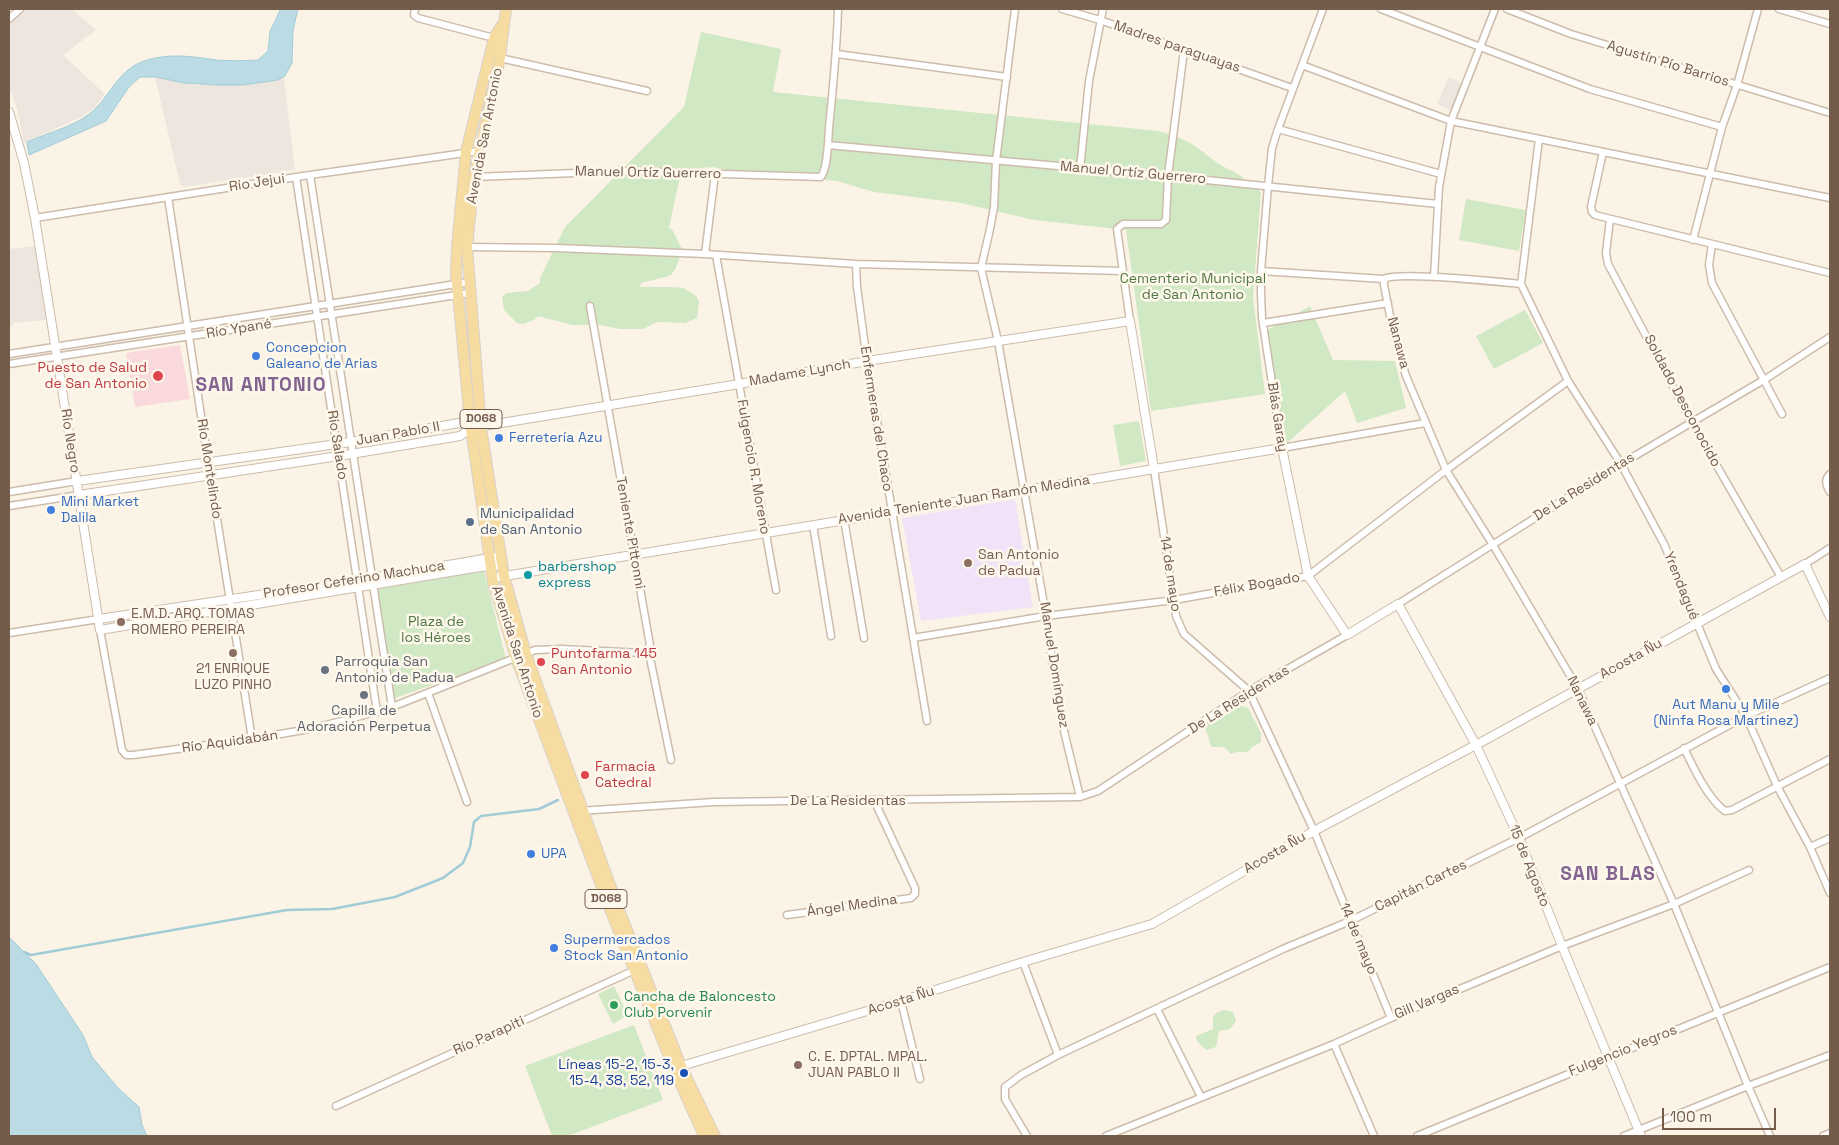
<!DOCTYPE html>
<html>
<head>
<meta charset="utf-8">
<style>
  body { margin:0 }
  #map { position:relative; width:1839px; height:1145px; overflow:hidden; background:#fbf4e6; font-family:"Space Grotesk",sans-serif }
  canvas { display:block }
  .frame { position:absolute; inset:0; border:10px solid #745c4b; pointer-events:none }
  .scale { position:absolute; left:1662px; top:1108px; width:114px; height:22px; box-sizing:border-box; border:2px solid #745c4b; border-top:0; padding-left:6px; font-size:15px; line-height:18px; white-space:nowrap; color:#745c4b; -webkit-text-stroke:4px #fef8ec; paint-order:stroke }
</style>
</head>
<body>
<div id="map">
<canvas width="1839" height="1145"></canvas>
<div class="frame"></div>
<div class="scale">100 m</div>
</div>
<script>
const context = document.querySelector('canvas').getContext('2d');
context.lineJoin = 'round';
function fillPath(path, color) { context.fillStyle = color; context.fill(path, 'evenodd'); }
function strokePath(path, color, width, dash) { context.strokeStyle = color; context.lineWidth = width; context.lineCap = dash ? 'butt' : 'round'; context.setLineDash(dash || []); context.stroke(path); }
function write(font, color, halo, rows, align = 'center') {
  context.font = font + ' "Space Grotesk",sans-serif'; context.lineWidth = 5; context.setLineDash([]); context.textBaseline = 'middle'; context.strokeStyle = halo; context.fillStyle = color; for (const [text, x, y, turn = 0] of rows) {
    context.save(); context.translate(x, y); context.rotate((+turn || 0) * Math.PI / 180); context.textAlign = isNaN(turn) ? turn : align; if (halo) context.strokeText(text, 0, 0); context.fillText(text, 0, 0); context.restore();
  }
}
fillPath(new Path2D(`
  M19 9H72L96 30 63 55 105 94 94 108 81 117 24 143 17 108 9 87V19Z
  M155 77 193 85H242L284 78 295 170 184 187 180 184Z
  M1449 77 1465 84 1452 111 1437 104Z
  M35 246 46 320 13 323V326H9V249Z`), '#ece6df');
fillPath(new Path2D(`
  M1015 499 1033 607 921 621 902 518Z`), '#f1e2f8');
fillPath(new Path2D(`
  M180 345 190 399 135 407 126 353Z`), '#f9d9db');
fillPath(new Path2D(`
  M701 32 781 49 773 92 1158 131C1166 133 1176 136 1184 140 1196 145 1205 154 1216 162 1229 171 1245 174 1253 189L1259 190 1261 193 1253 297 1265 394 1151 411 1126 230 1034 220 961 203 874 192 837 181 737 173 713 167 700 168 689 173 679 181 669 228 672 229 682 249 676 268 671 275 665 277 641 283 640 287H671L684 288 697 297 699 302 697 318 685 323 657 322 643 329H620L600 325H572L538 316 534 320 523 324 517 323 504 310 502 297 507 293 528 291 540 283V278L565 227 684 107Z
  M1466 199 1526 210 1519 251 1459 240Z
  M1310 306 1333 360 1395 361 1406 408 1357 423 1345 391 1287 443 1262 333Z
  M1525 310 1543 343 1494 369 1476 336Z
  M1139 421 1146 461 1120 466 1113 425Z
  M484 571 506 659 395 698 377 589Z
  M1232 706H1242L1248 708 1261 733V742L1252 747 1248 752H1237L1231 754 1224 747H1212C1208 741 1210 736 1205 730L1206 725C1214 720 1225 713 1232 706Z
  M614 986 628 1015 613 1024 598 994Z
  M1224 1010 1233 1012 1236 1021 1230 1029 1219 1031 1216 1047 1207 1050C1202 1047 1196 1042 1196 1036L1213 1029V1016L1218 1012Z
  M634 1025 663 1100 568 1136H552L525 1066Z`), '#d1e8c4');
const water = new Path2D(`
  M281 9H298L293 30 292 63 285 76 278 80 243 85H216L184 83 156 77H140L129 87 106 121 29 155 27 142C49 132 78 126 95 109 112 92 119 70 144 61 168 53 191 56 216 60 229 61 244 61 258 60L268 51 270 32Z
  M9 937 36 964 83 1035 92 1057 118 1088 139 1107 142 1125 147 1136H9Z`);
fillPath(water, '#bbdce4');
strokePath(water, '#a1cbd6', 1);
strokePath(new Path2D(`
  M24 952 31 955 287 910 332 909 395 897 443 878 463 863 470 847 474 822 481 816 539 809 558 800`), '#a1cbd6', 2.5);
const minor = new Path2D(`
  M415 9 414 15 418 18 494 38
  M1015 9 996 161 994 207 990 229 981 268 998 341 1046 616 1055 682 1064 731 1080 797
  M1062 9 1100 20 1292 88
  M1323 9 1278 129 1272 148 1268 186 1261 271V294L1262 318 1282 448 1425 423
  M1381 9 1590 89 1722 127
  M1507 9 1571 34 1830 113
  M1779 9 1830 24
  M9 19 20 9
  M837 54 1007 77
  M500 58 647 91
  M1302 65 1451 121 1830 198
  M1278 129 1441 174
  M828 145 1168 176 1438 204
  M1603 152 1591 207 1592 212 1595 215 1830 273
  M1080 169 1089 81 1103 9
  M310 175 392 707
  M296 177 377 712
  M474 177 626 171 821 177C828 167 828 141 829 128 833 88 837 49 838 9
  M168 197 208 462 252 739
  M35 218 303 176 479 151
  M1610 219 1606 253 1608 264 1691 421 1781 577
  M1693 240 1722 127 1737 85 1758 9
  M1712 244 1709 265 1712 283 1782 414
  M465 247 556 248 705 254 856 264 1123 271
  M705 254 715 174
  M716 255 776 590
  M856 264 857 287 867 361 927 721
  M1261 271 1384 279
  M1434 277 1439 187 1451 121 1495 9
  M1521 284C1500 282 1397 271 1384 279V285L1393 331 1406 376 1446 470 1493 545 1578 689 1674 904 1748 1086 1770 1136
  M1521 284 1568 381 1621 464 1664 544 1716 669 1746 716 1777 786 1810 847 1830 893
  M1521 284 1539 139
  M590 306 650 645 648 648 671 760
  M1130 321 1117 229 1123 224H1161L1166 220 1168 176 1184 50
  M1263 323 1388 303
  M9 354 469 282
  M9 364 470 293
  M1154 469 1176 616 1184 634 1249 691 1314 831 1391 1018
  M1830 474C1824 480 1826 485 1830 492
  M9 492 77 481
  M9 506 79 495
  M844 519 864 638
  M813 525 831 636
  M1805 564 1830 548
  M1398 604 1621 464 1767 378 1830 337
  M100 630 122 750 126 755H133L252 739 309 729 346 720 392 707 535 650 561 649 643 653 648 648
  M9 633 99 619
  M913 638 1046 616 1174 600 1308 576 1446 470 1568 381
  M428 693 467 802
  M1684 748C1693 767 1708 799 1725 811L1732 810 1830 759
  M579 811 714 802 1080 797 1098 791 1249 691 1347 635
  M1810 847 1830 838
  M787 915 911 898 915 894V888L874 800
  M1023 962 1058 1055
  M901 1001 920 1079
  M1157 1009 1201 1097
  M1334 1044 1374 1136
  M336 1106 637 969
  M1027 1136 1005 1099V1087L1021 1075 1058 1055 1283 949 1350 921 1519 838 1746 716 1830 678
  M1106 1136 1334 1044 1391 1018 1562 946 1674 904 1749 870
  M1417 1136 1830 967
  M1624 1136 1748 1086 1830 1055
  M1823 1136 1830 1133`);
const tertiary = new Path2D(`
  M9 112 24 163 35 218 100 630 480 567 502 565
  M77 481 351 442 459 423 471 428
  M79 495 339 456 460 436 471 428 739 384 867 361 1130 321 1154 469
  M499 577 1282 448 1308 576 1347 635 1398 604 1476 745 1519 838 1562 946 1641 1136
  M99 619 372 578 501 556
  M678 1067 901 1001 1023 962 1152 924 1314 831 1487 739 1805 564 1830 617`);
const primary = new Path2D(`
  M506 9 500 58 474 177 467 247 481 427 504 576 526 654 621 915 681 1066 715 1136
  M502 25 494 38 466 152 457 246 456 273 470 422 493 582 516 658 608 904 674 1069 704 1136`);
strokePath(minor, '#cdbcac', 9);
strokePath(tertiary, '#cdbcac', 10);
strokePath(primary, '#d8d1cd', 12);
strokePath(minor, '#fff', 6);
strokePath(tertiary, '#fff', 8);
strokePath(primary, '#f7dca1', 10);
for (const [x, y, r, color] of [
  [256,356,5,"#3f7fe0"],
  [158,376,6,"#e0444e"],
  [499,438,5,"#3f7fe0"],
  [51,510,5,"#3f7fe0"],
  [470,522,5,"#5c6f8a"],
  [968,563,5,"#8d6e63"],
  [528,575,5,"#0f9aa8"],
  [121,622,5,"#8d6e63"],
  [233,653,5,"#8d6e63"],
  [541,662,5,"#e0444e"],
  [325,670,5,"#6b7280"],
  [1726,689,5,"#3f7fe0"],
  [364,695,5,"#6b7280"],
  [585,775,5,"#e0444e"],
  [531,854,5,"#3f7fe0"],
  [554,948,5,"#3f7fe0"],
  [614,1005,5,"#2e9e5b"],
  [798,1065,5,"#8d6e63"],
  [684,1073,5,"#1a4fb4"]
]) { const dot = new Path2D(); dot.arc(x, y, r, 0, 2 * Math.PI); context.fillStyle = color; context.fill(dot); strokePath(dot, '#fef8ec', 2); }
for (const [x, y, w] of [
  [481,419,42],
  [606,899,42]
]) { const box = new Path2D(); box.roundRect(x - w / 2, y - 9.5, w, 19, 4); context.fillStyle = '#fef8ec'; context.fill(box); strokePath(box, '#745c4b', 1); }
write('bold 12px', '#745c4b', null, [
  ["D068",481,419],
  ["D068",606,899]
]);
write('14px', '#745c4b', '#fef8ec', [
  ["Madres paraguayas",1177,47,19],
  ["Agustín Pío Barrios",1668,64,17],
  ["Avenida San Antonio",485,136,-79],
  ["Manuel Ortíz Guerrero",648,173,1],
  ["Manuel Ortíz Guerrero",1133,173,5],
  ["Río Jejuí",257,183,-9],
  ["Río Ypané",239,329,-9],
  ["Nanawa",1398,343,75],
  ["Madame Lynch",800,373,-10],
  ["Soldado Desconocido",1682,401,62],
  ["Blás Garay",1277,417,81],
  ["Enfermeras del Chaco",876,419,81],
  ["Juan Pablo II",398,434,-10],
  ["Río Negro",70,441,81],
  ["Río Salado",337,445,81],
  ["Fulgencio R. Moreno",753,467,80],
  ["Río Montelindo",209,469,81],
  ["De La Residentas",1584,487,-32],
  ["Avenida Teniente Juan Ramón Medina",964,500,-9],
  ["Teniente Pittonni",630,533,80],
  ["14 de mayo",1170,574,81],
  ["Profesor Ceferino Machuca",354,580,-9],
  ["Félix Bogado",1257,585,-10],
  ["Yrendagué",1681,586,68],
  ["Avenida San Antonio",517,652,72],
  ["Acosta Ñu",1631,659,-29],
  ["Manuel Domínguez",1054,665,81],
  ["De La Residentas",1239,700,-32],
  ["Nanawa",1582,701,64],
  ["Río Aquidabán",230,742,-8],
  ["De La Residentas",848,801],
  ["Acosta Ñu",1275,853,-30],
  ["15 de Agosto",1529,866,68],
  ["Capitán Cartes",1421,886,-26],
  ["Ángel Medina",852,906,-8],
  ["14 de mayo",1358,939,67],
  ["Acosta Ñu",901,1001,-17],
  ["Gill Vargas",1427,1002,-23],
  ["Río Parapiti",489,1036,-24],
  ["Fulgencio Yegros",1623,1051,-22]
]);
write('14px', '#517844', '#fef8ec', [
  ["Cementerio Municipal",1193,279],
  ["de San Antonio",1193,295],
  ["Plaza de",436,622],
  ["los Héroes",436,638]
]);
write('14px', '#366cbe', '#fef8ec', [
  ["Concepcion",266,348],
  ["Galeano de Arias",266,364],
  ["Ferretería Azu",509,438],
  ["Mini Market",61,502],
  ["Dalila",61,518],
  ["Aut Manu y Mile",1726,705,"center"],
  ["(Ninfa Rosa Martinez)",1726,721,"center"],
  ["UPA",541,854],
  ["Supermercados",564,940],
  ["Stock San Antonio",564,956]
], 'left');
write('14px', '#be3a42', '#fef8ec', [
  ["Puesto de Salud",147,368,"right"],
  ["de San Antonio",147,384,"right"],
  ["Puntofarma 145",551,654],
  ["San Antonio",551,670],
  ["Farmacia",595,767],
  ["Catedral",595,783]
], 'left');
write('14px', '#4e5e75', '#fef8ec', [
  ["Municipalidad",480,514],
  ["de San Antonio",480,530]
], 'left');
write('14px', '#785e54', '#fef8ec', [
  ["San Antonio",978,555],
  ["de Padua",978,571],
  ["E.M.D. ARQ. TOMAS",131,614],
  ["ROMERO PEREIRA",131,630],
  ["21 ENRIQUE",233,669,"center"],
  ["LUZO PINHO",233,685,"center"],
  ["C. E. DPTAL. MPAL.",808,1057],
  ["JUAN PABLO II",808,1073]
], 'left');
write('14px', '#0d838f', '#fef8ec', [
  ["barbershop",538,567],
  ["express",538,583]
], 'left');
write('14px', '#5b616d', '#fef8ec', [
  ["Parroquia San",335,662],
  ["Antonio de Padua",335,678],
  ["Capilla de",364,711,"center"],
  ["Adoración Perpetua",364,727,"center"]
], 'left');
write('14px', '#27864d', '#fef8ec', [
  ["Cancha de Baloncesto",624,997],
  ["Club Porvenir",624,1013]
], 'left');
write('14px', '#164399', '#fef8ec', [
  ["Líneas 15-2, 15-3,",674,1065],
  ["15-4, 38, 52, 119",674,1081]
], 'right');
context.letterSpacing = '1px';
write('bold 19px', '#836390', '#fef8ec', [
  ["SAN ANTONIO",261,386],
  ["SAN BLAS",1608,875]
]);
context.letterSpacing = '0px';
</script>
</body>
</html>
